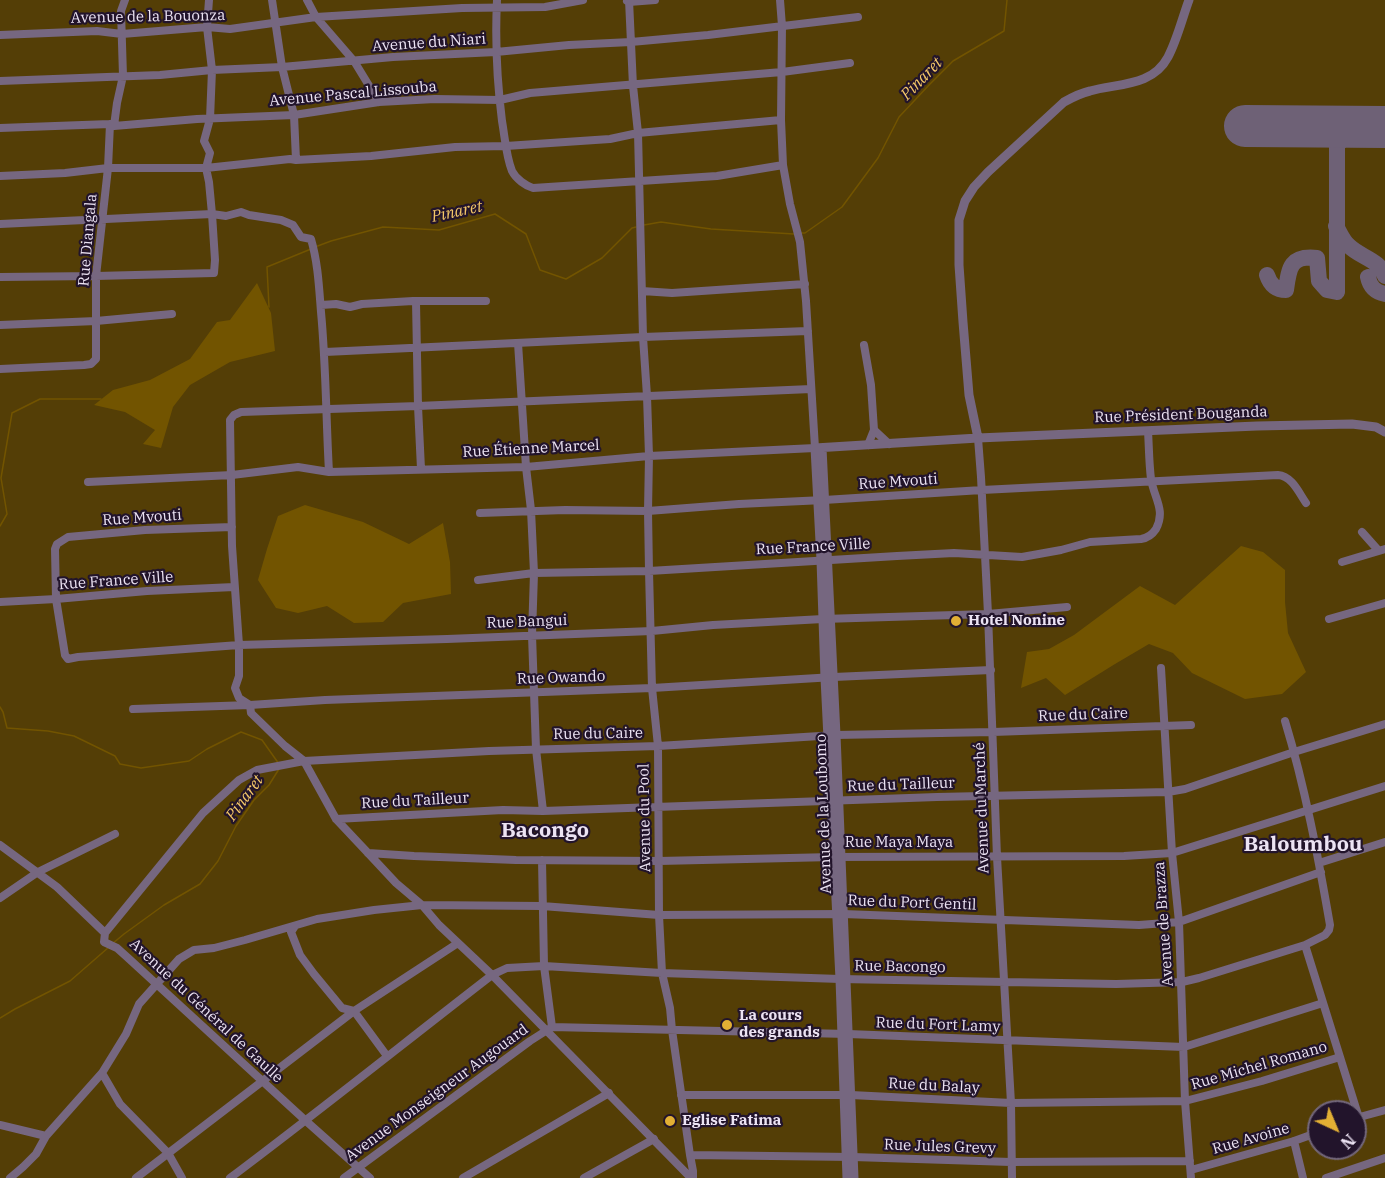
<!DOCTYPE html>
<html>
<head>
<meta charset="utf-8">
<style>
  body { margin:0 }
  #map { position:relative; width:1385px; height:1178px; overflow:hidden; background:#2c1d35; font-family:"IBM Plex Serif",serif }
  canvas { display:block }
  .north { position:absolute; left:1307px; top:1100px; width:60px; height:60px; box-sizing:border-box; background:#22142b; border:2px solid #73677b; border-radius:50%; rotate:136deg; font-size:16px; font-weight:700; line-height:24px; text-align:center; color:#ece3f3 }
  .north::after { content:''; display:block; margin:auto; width:21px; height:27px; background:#e2af34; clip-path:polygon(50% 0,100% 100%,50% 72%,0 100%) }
</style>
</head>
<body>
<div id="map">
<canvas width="1385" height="1178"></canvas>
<div class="north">N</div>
</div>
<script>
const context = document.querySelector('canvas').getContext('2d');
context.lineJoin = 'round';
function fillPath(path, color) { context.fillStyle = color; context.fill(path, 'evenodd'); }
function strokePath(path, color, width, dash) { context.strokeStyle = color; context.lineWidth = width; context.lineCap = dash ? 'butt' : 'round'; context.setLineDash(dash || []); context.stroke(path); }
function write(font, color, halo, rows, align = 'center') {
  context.font = font + ' "IBM Plex Serif",serif'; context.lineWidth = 4.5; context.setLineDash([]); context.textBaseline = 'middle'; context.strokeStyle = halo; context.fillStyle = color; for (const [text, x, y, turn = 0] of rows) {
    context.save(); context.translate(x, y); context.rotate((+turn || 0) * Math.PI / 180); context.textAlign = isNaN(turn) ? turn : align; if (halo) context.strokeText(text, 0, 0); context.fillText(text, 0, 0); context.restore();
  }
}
fillPath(new Path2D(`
  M0 0H1385V1178H0ZM1319 1112H1355V1148H1319Z`), '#543e06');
fillPath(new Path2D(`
  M257 283 271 313 275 351 230 362 190 385 173 407 161 448 143 444 155 430 125 412 94 405 113 390 150 380 190 359 217 322 230 320Z
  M305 505 363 522 409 544 443 523 450 562 451 594 403 603 383 622 354 623 327 606 298 613 276 608 258 580 267 549 278 516Z
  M1241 546 1263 552 1285 570V602L1288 633 1306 672 1282 694 1245 699 1192 673 1173 653 1149 644 1115 664 1065 695 1046 678 1021 688 1027 652 1049 649 1074 635 1140 586 1175 605Z`), '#725400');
strokePath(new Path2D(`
  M644 225 661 222 711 229 794 234
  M801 233H805L842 207 878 158 899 117 930 84 953 61 1004 31 1007 0
  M315 247 331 241 383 227 439 230 495 214 526 234 540 270 566 279 602 258 632 228 636 227
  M269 307 267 267 311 249
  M0 526 7 514 1 478 12 413 40 399H101
  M0 707 3 712 7 728 48 731 74 736 115 756 120 764 141 768 189 761 207 749 241 732 262 740 279 764
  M112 944 124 934 164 905 200 884 218 861 236 826 254 800 269 785 279 769
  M0 1018 15 1009 70 981 109 947`), '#725400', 1.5);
strokePath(new Path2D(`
  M1337 145 1347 134 1356 127
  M1336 226C1340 233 1343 241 1349 246 1360 257 1380 260 1385 276
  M1267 275C1270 284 1275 290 1286 290 1289 268 1290 255 1317 258L1319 281 1327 290 1337 292V145L1332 138 1318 127
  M1368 277C1370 287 1375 292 1385 294`), '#6e6176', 16);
strokePath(new Path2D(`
  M1245 126 1385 127`), '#6e6176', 42);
strokePath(new Path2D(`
  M272 0 282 67 294 115 296 160
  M307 0 316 17 354 61 379 102
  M497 0C495 41 497 81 502 121 505 138 506 156 512 171 516 179 526 186 533 188L717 176 783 165
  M629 0 633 86 638 133 643 337 647 396 649 456 648 511 649 571 652 688 658 746 659 915 662 973 670 1008 672 1030 690 1155 693 1171V1178
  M627 1 629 2 655 0
  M0 35 97 31 122 34 207 27 230 29 316 17 462 8 545 7 583 0
  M0 81 160 75 212 70 282 67 393 57 496 52 569 45 631 42 708 35 858 17
  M114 126 117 103 123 76 121 11 125 0
  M0 128 110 124 114 126 197 119 294 115 379 102 435 99 500 100 530 93 782 72 850 63
  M0 176 65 173 108 168H206L290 159 296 160 371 156 455 147 506 146 610 139 638 133 781 120
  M0 224 212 214 226 216 241 212 249 215 281 220 293 225 301 237 311 239C318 263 319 287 321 312 326 365 326 419 329 472
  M0 277 96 276 214 273 215 260 212 214 209 182 206 168 210 153 204 141 210 119 212 70 207 27 209 0
  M642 291 672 293 805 284
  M416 302 418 406 421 469
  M321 305 336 304 350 307 362 304 413 301H486
  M0 325 96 321 172 314
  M518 343 526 467 531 510 534 573 532 635 536 749 543 811
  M864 345 871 385 874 430 868 445
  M325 352 643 337 808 331
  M0 369 84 365 91 364 96 359V276L108 168 110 124
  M874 430 889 444
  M978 438 981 477 988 614 997 857 1011 1103 1012 1178
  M88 482 232 475 298 467 329 472 526 467 649 456 815 448 806 301 800 242 790 204 783 165 781 120 782 26 780 0
  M480 513 565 510 648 511 739 504 824 500 982 490 1278 475C1292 476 1299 493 1306 503
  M232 527 145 530 68 537 57 544 55 549 56 599 65 655 68 659 78 657 239 645 447 639 652 631 713 625 823 619 988 614 1067 607
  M1362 532 1378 550
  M1342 562 1385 549
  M478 580 534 573 649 571 897 556 954 553 1022 557 1061 550 1090 542 1141 539C1148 538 1152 535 1156 529 1166 510 1154 498 1151 479 1149 463 1149 447 1148 431
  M0 602 56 599 147 591 234 587
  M1329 619 1385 603
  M1161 668 1172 853 1179 922 1185 1101 1191 1178
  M133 709 250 705 325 700 652 688 834 677 991 670
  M336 819 503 810 543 811 937 797 1168 792 1185 789 1294 752 1385 724
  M0 845 57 887 105 933 104 942 117 948 127 957 306 1121 370 1178
  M368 853 414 856 516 860 659 861 833 857 1124 856 1172 853 1385 786
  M542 860 544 966 552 1027
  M1319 863 1385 842
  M0 898 38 872 115 834
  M295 926 291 932 300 955 314 974 342 1008 354 1011 387 1056
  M105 933 203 813 239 780 257 770 304 761 489 751 658 746 836 735 993 732 1191 725
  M1305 945 1359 1118
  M102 1073 120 1104 168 1153 182 1178
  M681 1095H851L1011 1103 1185 1101 1262 1081 1340 1057
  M1356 1118 1385 1110
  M0 1125 46 1136
  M1294 1141 1303 1178
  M690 1155 853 1157 1011 1162 1190 1161
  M1191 1170 1294 1141 1319 1132
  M10 1178 23 1167 36 1154 46 1136 102 1073 126 1034 139 1004 179 959 194 950 214 948 245 940 317 919 374 910 422 905 542 906 659 915 843 914 1139 925 1179 922 1321 872
  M136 1178 354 1011 458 943
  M230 1178C318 1112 404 1043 492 975L507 968 544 966 662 973 840 979 1116 984 1182 982 1199 978 1305 945 1325 935 1329 930 1330 925C1318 856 1305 787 1285 721
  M344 1178 530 1041 552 1027 848 1034 1184 1047 1323 1003
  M463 1178 609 1093
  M584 1178 654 1139
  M691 1178 492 975 439 925 422 905 396 883 368 853 336 819 304 761 285 746 251 713 250 705 239 698 235 688 239 676V645L232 546 230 420 234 415 241 412 418 406 811 389
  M1326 1178 1385 1158`), '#766780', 8);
strokePath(new Path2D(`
  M978 438 969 395 963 322 959 265V220L965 201 974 187 988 172 1064 102C1073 97 1081 93 1090 91 1118 83 1152 87 1168 57 1177 40 1182 19 1189 0
  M822 448 836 735 854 1178
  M847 1178 840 979 825 678 821 560 815 448 978 438 1257 426 1352 424 1376 427 1385 432`), '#766780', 9);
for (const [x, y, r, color] of [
  [956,621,6,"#e2af34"],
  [727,1025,6,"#e2af34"],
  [670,1121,6,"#e2af34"]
]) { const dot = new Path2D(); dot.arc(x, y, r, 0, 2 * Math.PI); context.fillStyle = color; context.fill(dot); strokePath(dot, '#22142b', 2); }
write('15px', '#ece3f3', '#22142b', [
  ["Avenue de la Bouonza",148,17,-1],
  ["Avenue du Niari",429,43,-4],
  ["Avenue Pascal Lissouba",353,94,-5],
  ["Rue Diangala",88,240,-85],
  ["Rue Président Bouganda",1181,415,-2],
  ["Rue Étienne Marcel",531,449,-3],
  ["Rue Mvouti",898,482,-4],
  ["Rue Mvouti",142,518,-4],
  ["Rue France Ville",813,547,-3],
  ["Rue France Ville",116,581,-4],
  ["Rue Bangui",527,622,-2],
  ["Rue Owando",561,678,-2],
  ["Rue du Caire",1083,715,-2],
  ["Rue du Caire",598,734,-1],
  ["Rue du Tailleur",901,785,-2],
  ["Rue du Tailleur",415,801,-3],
  ["Avenue du Marché",982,808,-92],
  ["Avenue de la Loubomo",824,814,-92],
  ["Avenue du Pool",645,818,-91],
  ["Rue Maya Maya",899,843],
  ["Rue du Port Gentil",912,903,2],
  ["Avenue de Brazza",1164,924,-94],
  ["Rue Bacongo",900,967,1],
  ["Avenue du Général de Gaulle",206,1011,43],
  ["Rue du Fort Lamy",938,1025,2],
  ["Rue Michel Romano",1259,1066,-16],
  ["Rue du Balay",934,1086,3],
  ["Avenue Monseigneur Augouard",437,1093,-36],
  ["Rue Avoine",1251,1139,-16],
  ["Rue Jules Grevy",940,1147,2]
]);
write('bold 15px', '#ece3f3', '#22142b', [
  ["Hotel Nonine",968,621],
  ["La cours",739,1016],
  ["des grands",739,1033],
  ["Eglise Fatima",682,1121]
], 'left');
write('italic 16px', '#f5c868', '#22142b', [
  ["Pinaret",922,79,-46],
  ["Pinaret",457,212,-12],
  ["Pinaret",245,798,-54]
]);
write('bold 21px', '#ece3f3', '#22142b', [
  ["Bacongo",545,831],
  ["Baloumbou",1303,845]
]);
</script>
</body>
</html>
